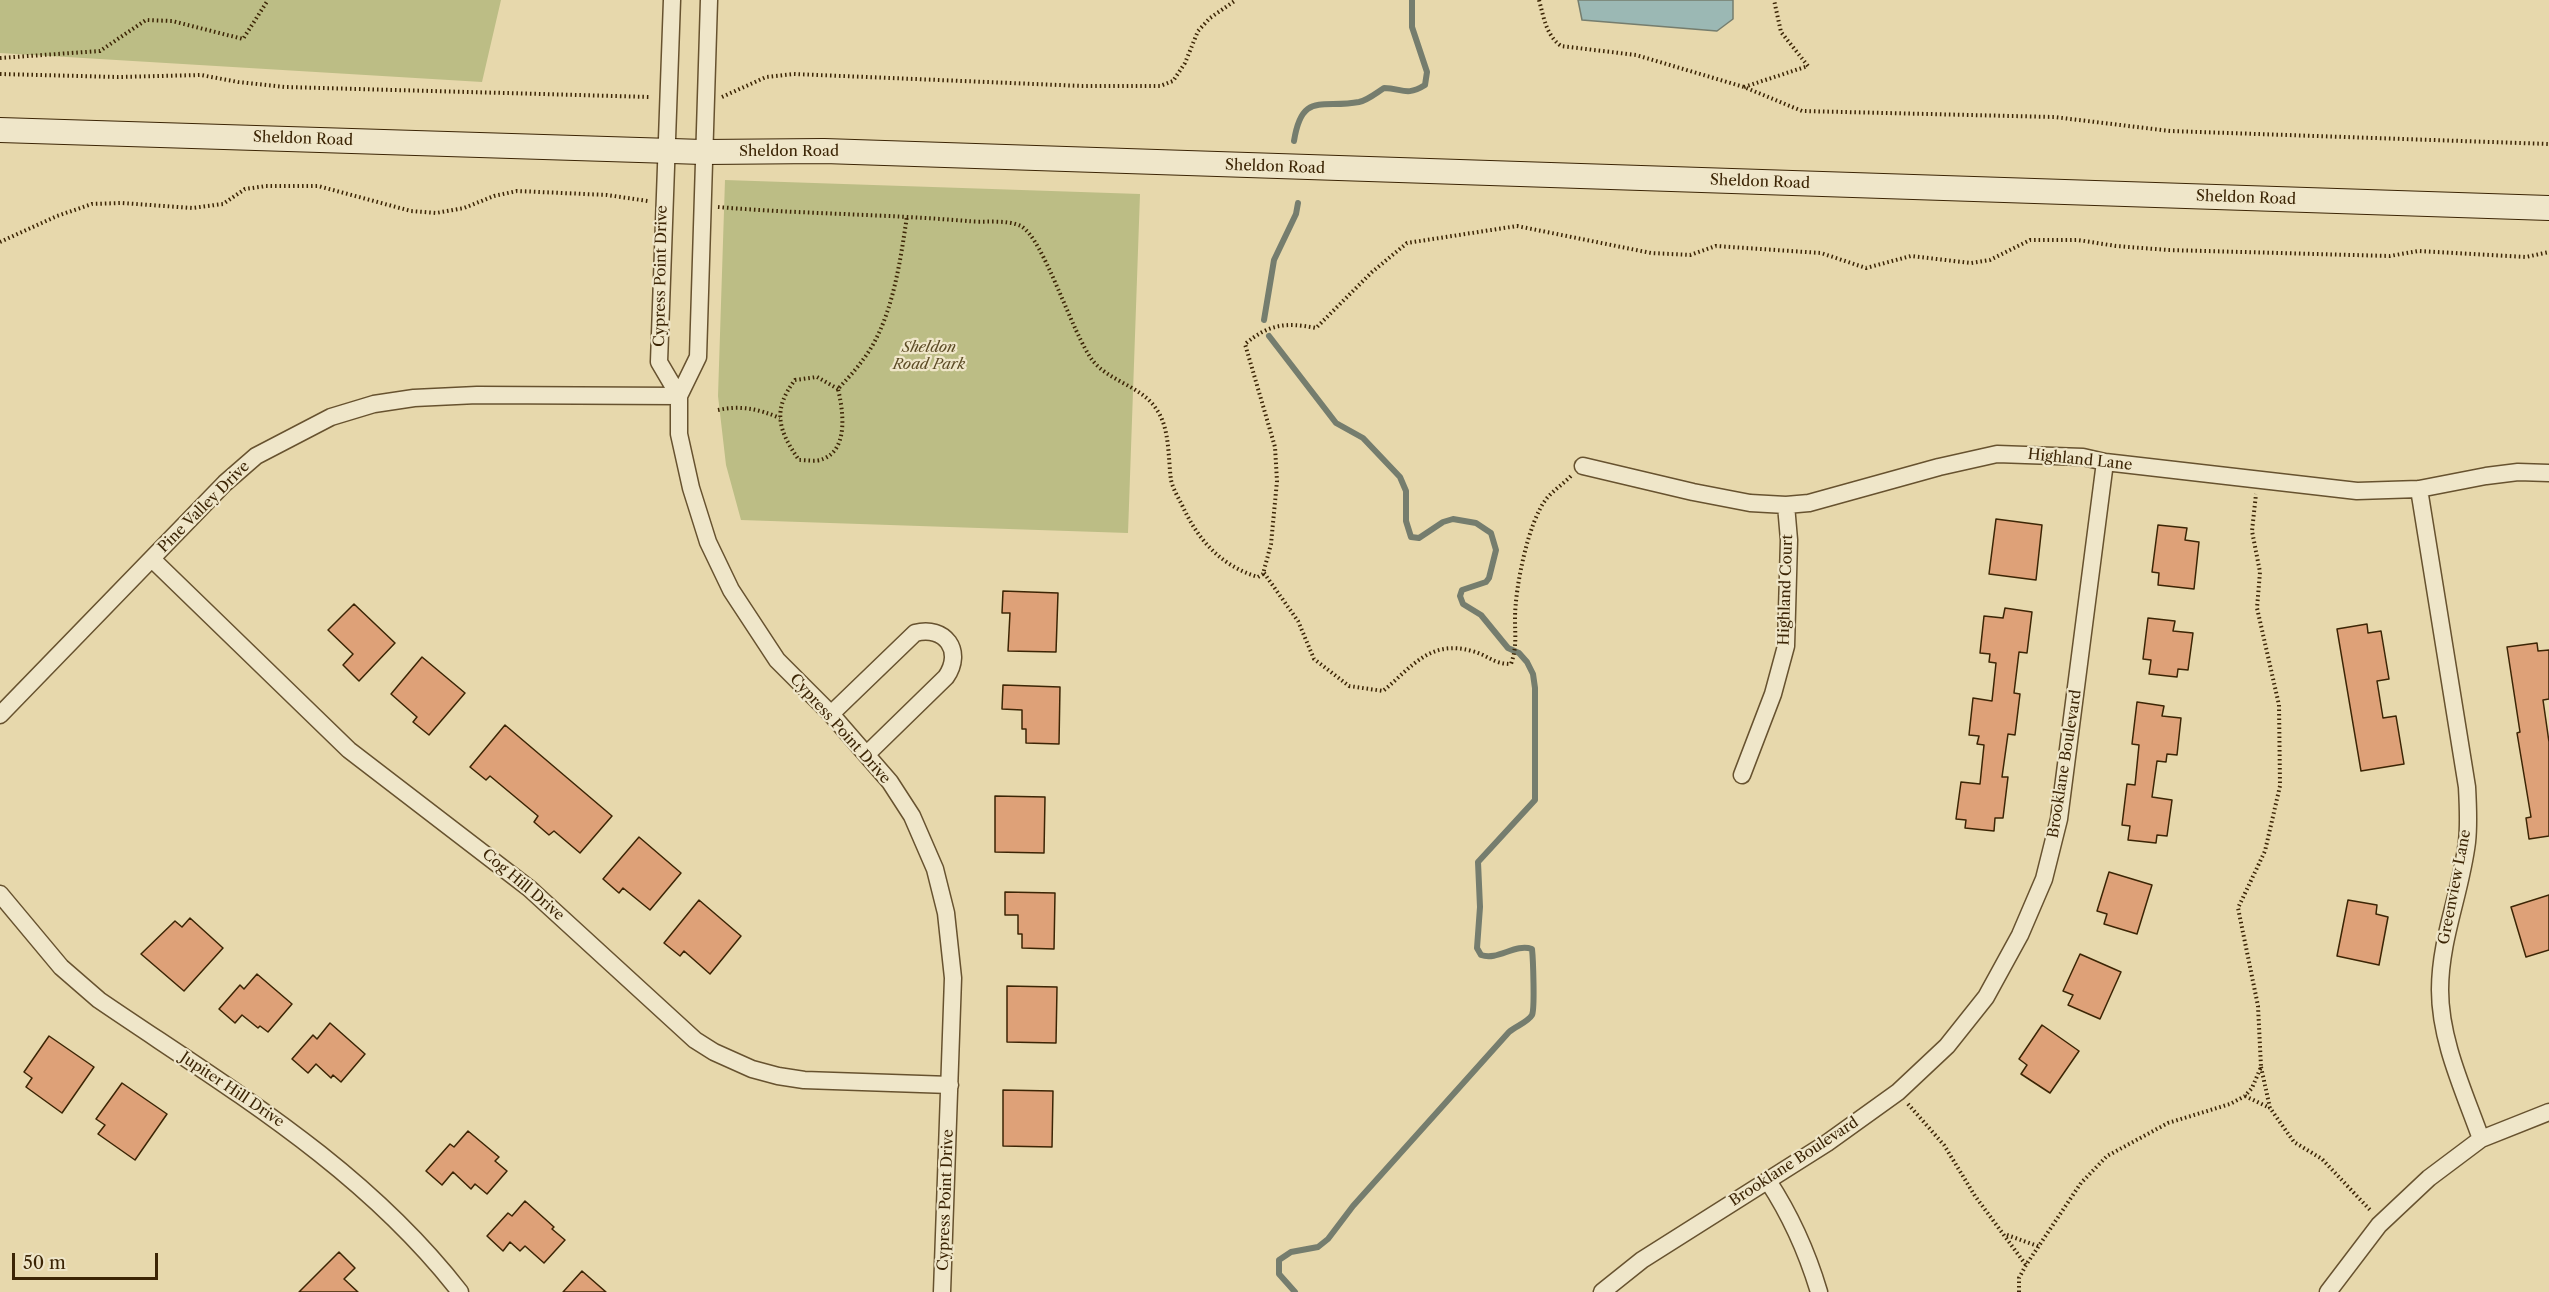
<!DOCTYPE html>
<html>
<head>
<meta charset="utf-8">
<style>
  body { margin:0 }
  #map { position:relative; width:2549px; height:1292px; overflow:hidden; background:#e7d8ac; font-family:"Libre Caslon Text",serif }
  canvas { display:block }
  .scale { position:absolute; left:12px; top:1253px; width:146px; height:27px; box-sizing:border-box; border:3px solid #3c2505; border-top:0; padding-left:8px; font-size:18px; line-height:21px; white-space:nowrap; color:#3c2505; -webkit-text-stroke:4px #efe6c9; paint-order:stroke }
</style>
</head>
<body>
<div id="map">
<canvas width="2549" height="1292"></canvas>
<div class="scale">50 m</div>
</div>
<script>
const context = document.querySelector('canvas').getContext('2d');
context.lineJoin = 'round';
function fillPath(path, color) { context.fillStyle = color; context.fill(path, 'evenodd'); }
function strokePath(path, color, width, dash) { context.strokeStyle = color; context.lineWidth = width; context.lineCap = dash ? 'butt' : 'round'; context.setLineDash(dash || []); context.stroke(path); }
function write(font, color, halo, rows, align = 'center') {
  context.font = font + ' "Libre Caslon Text",serif'; context.lineWidth = 4.5; context.setLineDash([]); context.textBaseline = 'middle'; context.strokeStyle = halo; context.fillStyle = color; for (const [text, x, y, turn = 0] of rows) {
    context.save(); context.translate(x, y); context.rotate((+turn || 0) * Math.PI / 180); context.textAlign = isNaN(turn) ? turn : align; if (halo) context.strokeText(text, 0, 0); context.fillText(text, 0, 0); context.restore();
  }
}
fillPath(new Path2D(`
  M0 0H501L482 82 0 53Z
  M725 180 1140 194 1128 533 741 520 726 465 718 396Z`), '#bcbd85');
const water = new Path2D(`
  M1578 0H1733V19L1717 31 1582 20Z`);
fillPath(water, '#9bb8b4');
strokePath(water, '#757d6e', 1.5);
strokePath(new Path2D(`
  M1294 141C1302 91 1322 109 1359 102 1368 100 1376 93 1384 88 1402 88 1406 97 1425 85L1427 72 1412 27V0
  M1264 320 1274 260 1296 214 1298 203
  M1269 336 1336 423 1363 438 1400 477 1406 491V521L1411 537 1419 538 1443 522 1453 519 1476 523 1491 533 1496 550 1489 578 1486 582 1462 590 1460 596 1463 604 1481 615 1508 648 1519 653 1527 662 1533 674 1535 688V800L1478 862 1480 907 1477 948 1481 955C1498 961 1515 943 1532 949 1533 958 1535 1009 1532 1015 1528 1022 1516 1026 1509 1032L1353 1206 1328 1239 1318 1247 1291 1252 1279 1260V1274L1295 1292`), '#757d6e', 6);
const building = new Path2D(`
  M1996 519 2042 525 2036 580 1989 574Z
  M2158 525 2187 528 2185 540 2199 542 2194 589 2158 585 2159 573 2152 572Z
  M1003 591 1058 593 1056 652 1008 651 1010 613H1002Z
  M354 604 395 643 359 681 343 665 353 654 328 630Z
  M2005 608 2032 612 2027 653 2019 652 2014 693 2020 694 2015 735 2008 734 2002 777H2008L2003 818H1995L1994 831 1965 828 1966 820 1956 819 1961 782 1980 784 1984 745 1977 744 1979 736 1969 735 1973 698 1992 701 1996 663 1989 662 1990 654 1980 653 1984 616 2003 618Z
  M2148 618 2175 621 2173 631 2193 633 2188 670 2178 669 2177 677 2149 674 2151 660 2143 659Z
  M2367 624 2368 633 2381 631 2389 679 2377 681 2383 718 2396 716 2404 764 2361 771 2337 629Z
  M2537 643 2538 651 2549 650V699L2543 700 2549 742V836L2529 839 2526 818 2531 817 2517 733 2520 732 2507 647Z
  M422 657 465 693 429 735 413 722 417 717 391 694Z
  M1003 685 1060 687 1059 744 1026 743V729H1022V710L1002 709Z
  M2137 702 2164 706 2162 716 2181 718 2177 755 2167 754 2166 762 2157 761 2152 797 2172 800 2167 836 2157 835 2156 843 2128 840 2130 826 2122 825 2127 784 2135 785 2139 745 2132 744Z
  M505 725 612 816 580 853 554 831 549 835 534 822 538 816 490 776 486 780 470 767Z
  M995 796 1045 797 1044 853 995 852Z
  M639 837 681 873 650 910 623 888 619 893 603 879Z
  M2109 872 2152 885 2137 934 2104 924 2107 914 2097 911Z
  M1005 892 1055 893 1054 949 1022 948V934H1018V915H1005Z
  M2549 895V950L2526 957 2511 907Z
  M699 900 741 936 710 974 684 951 680 956 664 943Z
  M2348 900 2377 905 2376 914 2388 917 2379 965 2337 956Z
  M190 918 223 948 184 991 141 954 175 921 182 927Z
  M2080 954 2121 972 2100 1019 2068 1005 2073 995 2063 991Z
  M257 974 292 1004 268 1032 260 1026 258 1028 242 1015 235 1023 219 1009 240 985 244 989Z
  M1007 986 1057 987 1056 1043 1007 1042Z
  M330 1023 365 1054 341 1082 333 1075 331 1078 316 1064 308 1073 292 1059 313 1035 317 1039Z
  M2042 1025 2079 1051 2050 1093 2021 1074 2027 1065 2019 1059Z
  M49 1036 94 1067 62 1113 26 1087 32 1078 24 1072Z
  M122 1083 167 1114 135 1160 98 1134 105 1125 96 1119Z
  M1003 1090 1053 1091 1052 1147 1003 1146Z
  M468 1131 499 1157 495 1161 507 1171 487 1194 475 1184 471 1189 453 1172 442 1185 426 1171 450 1144 454 1147Z
  M525 1201 554 1227 552 1229 565 1240 544 1263 525 1246 520 1251 510 1242 503 1251 487 1236 508 1213 512 1216Z
  M339 1252 355 1268 344 1279 358 1292H299Z
  M582 1271 606 1292H563Z`);
fillPath(building, '#dea178');
strokePath(building, '#3c2505', 1.5);
const minor = new Path2D(`
  M672 0 659 362 679 396
  M709 0 698 357 679 396V434L691 488 708 542 731 590 777 660 831 714 890 782 912 816 935 869 946 913 953 978 942 1292
  M1583 466 1693 492 1750 503 1786 505 1809 503 1939 467 1997 454 2083 457 2105 462 2357 491 2419 489 2486 476 2518 472 2549 473
  M2419 489 2467 787C2468 805 2469 824 2467 842 2461 892 2440 939 2440 990 2440 1041 2464 1091 2481 1139
  M152 559 349 750 530 889 695 1040 714 1052 752 1069 778 1076 804 1080 950 1085
  M831 714 915 633C945 625 964 651 946 677L867 754
  M0 715 225 483 256 456 331 417 374 404 414 398 477 395 679 396
  M1742 775 1773 694 1786 646 1789 540 1786 505
  M0 894 61 967 99 1000C228 1088 362 1166 460 1292
  M1768 1181C1791 1216 1807 1252 1819 1292
  M1602 1292 1642 1260 1827 1143 1898 1092 1947 1046 1986 997 2020 935 2044 879 2059 819 2105 462
  M2328 1292 2379 1225 2429 1178 2481 1139 2549 1112`);
const secondary = new Path2D(`
  M0 130 703 152 824 151 2549 208`);
strokePath(minor, '#67522f', 19);
strokePath(secondary, '#3c2505', 26);
strokePath(new Path2D(`
  M1539 0C1544 18 1546 35 1561 46L1636 55 1744 87 1802 111 2054 117 2170 131 2549 144
  M0 58 100 51 146 20 172 21 243 39 268 0
  M0 74 118 77 201 75 238 82 285 87 651 97
  M1744 87 1808 66 1781 32 1774 0
  M722 97 766 77 794 74 1082 86H1160L1173 81 1185 63 1198 31 1210 18 1236 0
  M718 207C801 214 884 214 967 221 983 223 1006 219 1021 226 1044 239 1072 334 1093 361 1110 382 1142 386 1157 410 1170 429 1168 458 1171 480 1173 489 1178 497 1182 505 1198 540 1221 566 1258 577L1263 574 1271 544 1277 481 1275 447 1245 344C1269 324 1286 322 1316 328L1372 272 1407 243 1517 226 1651 253 1690 255 1716 246 1821 253 1866 268 1911 256 1971 263 1990 260 2030 240H2078L2116 246 2168 250 2390 256 2418 251 2526 257 2549 252
  M0 242 57 216 92 204 122 203 192 208 223 204 245 189 266 186H318L411 211 436 213 464 208 494 196 517 191 607 195 648 201
  M838 389 817 377 795 380C772 410 778 430 799 460 806 460 817 462 823 459 849 449 843 410 838 389 846 380 855 371 862 361 892 323 900 263 907 216
  M718 410C741 405 758 409 780 418
  M1264 573 1298 621 1314 659 1349 686 1383 691C1412 667 1430 639 1472 651 1488 655 1493 664 1511 664 1517 647 1515 636 1515 618 1515 589 1528 521 1547 498 1554 490 1563 484 1571 476
  M2261 1067 2270 1108 2294 1142 2322 1159 2371 1211
  M2245 1096 2270 1108
  M1908 1104 1944 1145 1975 1196 2026 1265
  M2007 1235 2038 1246
  M2019 1292V1278L2026 1265 2081 1183 2107 1156 2168 1123 2230 1104 2245 1096 2252 1088 2261 1067 2258 1006 2238 908 2265 851 2280 786 2279 705 2257 608 2260 572 2252 531 2256 494`), '#3c2505', 4, [1.5, 3]);
strokePath(minor, '#efe6c9', 16);
strokePath(secondary, '#efe6c9', 24);
write('15px', '#3c2505', '#efe6c9', [
  ["Sheldon Road",303,139,2],
  ["Sheldon Road",789,152],
  ["Sheldon Road",1275,167,2],
  ["Sheldon Road",1760,182,2],
  ["Sheldon Road",2246,198,2],
  ["Cypress Point Drive",661,276,-89],
  ["Highland Lane",2080,460,6],
  ["Pine Valley Drive",204,507,-45],
  ["Highland Court",1786,590,-88],
  ["Cypress Point Drive",840,729,48],
  ["Brooklane Boulevard",2065,764,-81],
  ["Cog Hill Drive",523,885,40],
  ["Greenview Lane",2455,887,-79],
  ["Jupiter Hill Drive",232,1090,34],
  ["Brooklane Boulevard",1794,1162,-33],
  ["Cypress Point Drive",946,1200,-88]
]);
write('italic 15px', '#5c4b25', '#efe6c9', [
  ["Sheldon",929,348],
  ["Road Park",929,365]
]);
</script>
</body>
</html>
